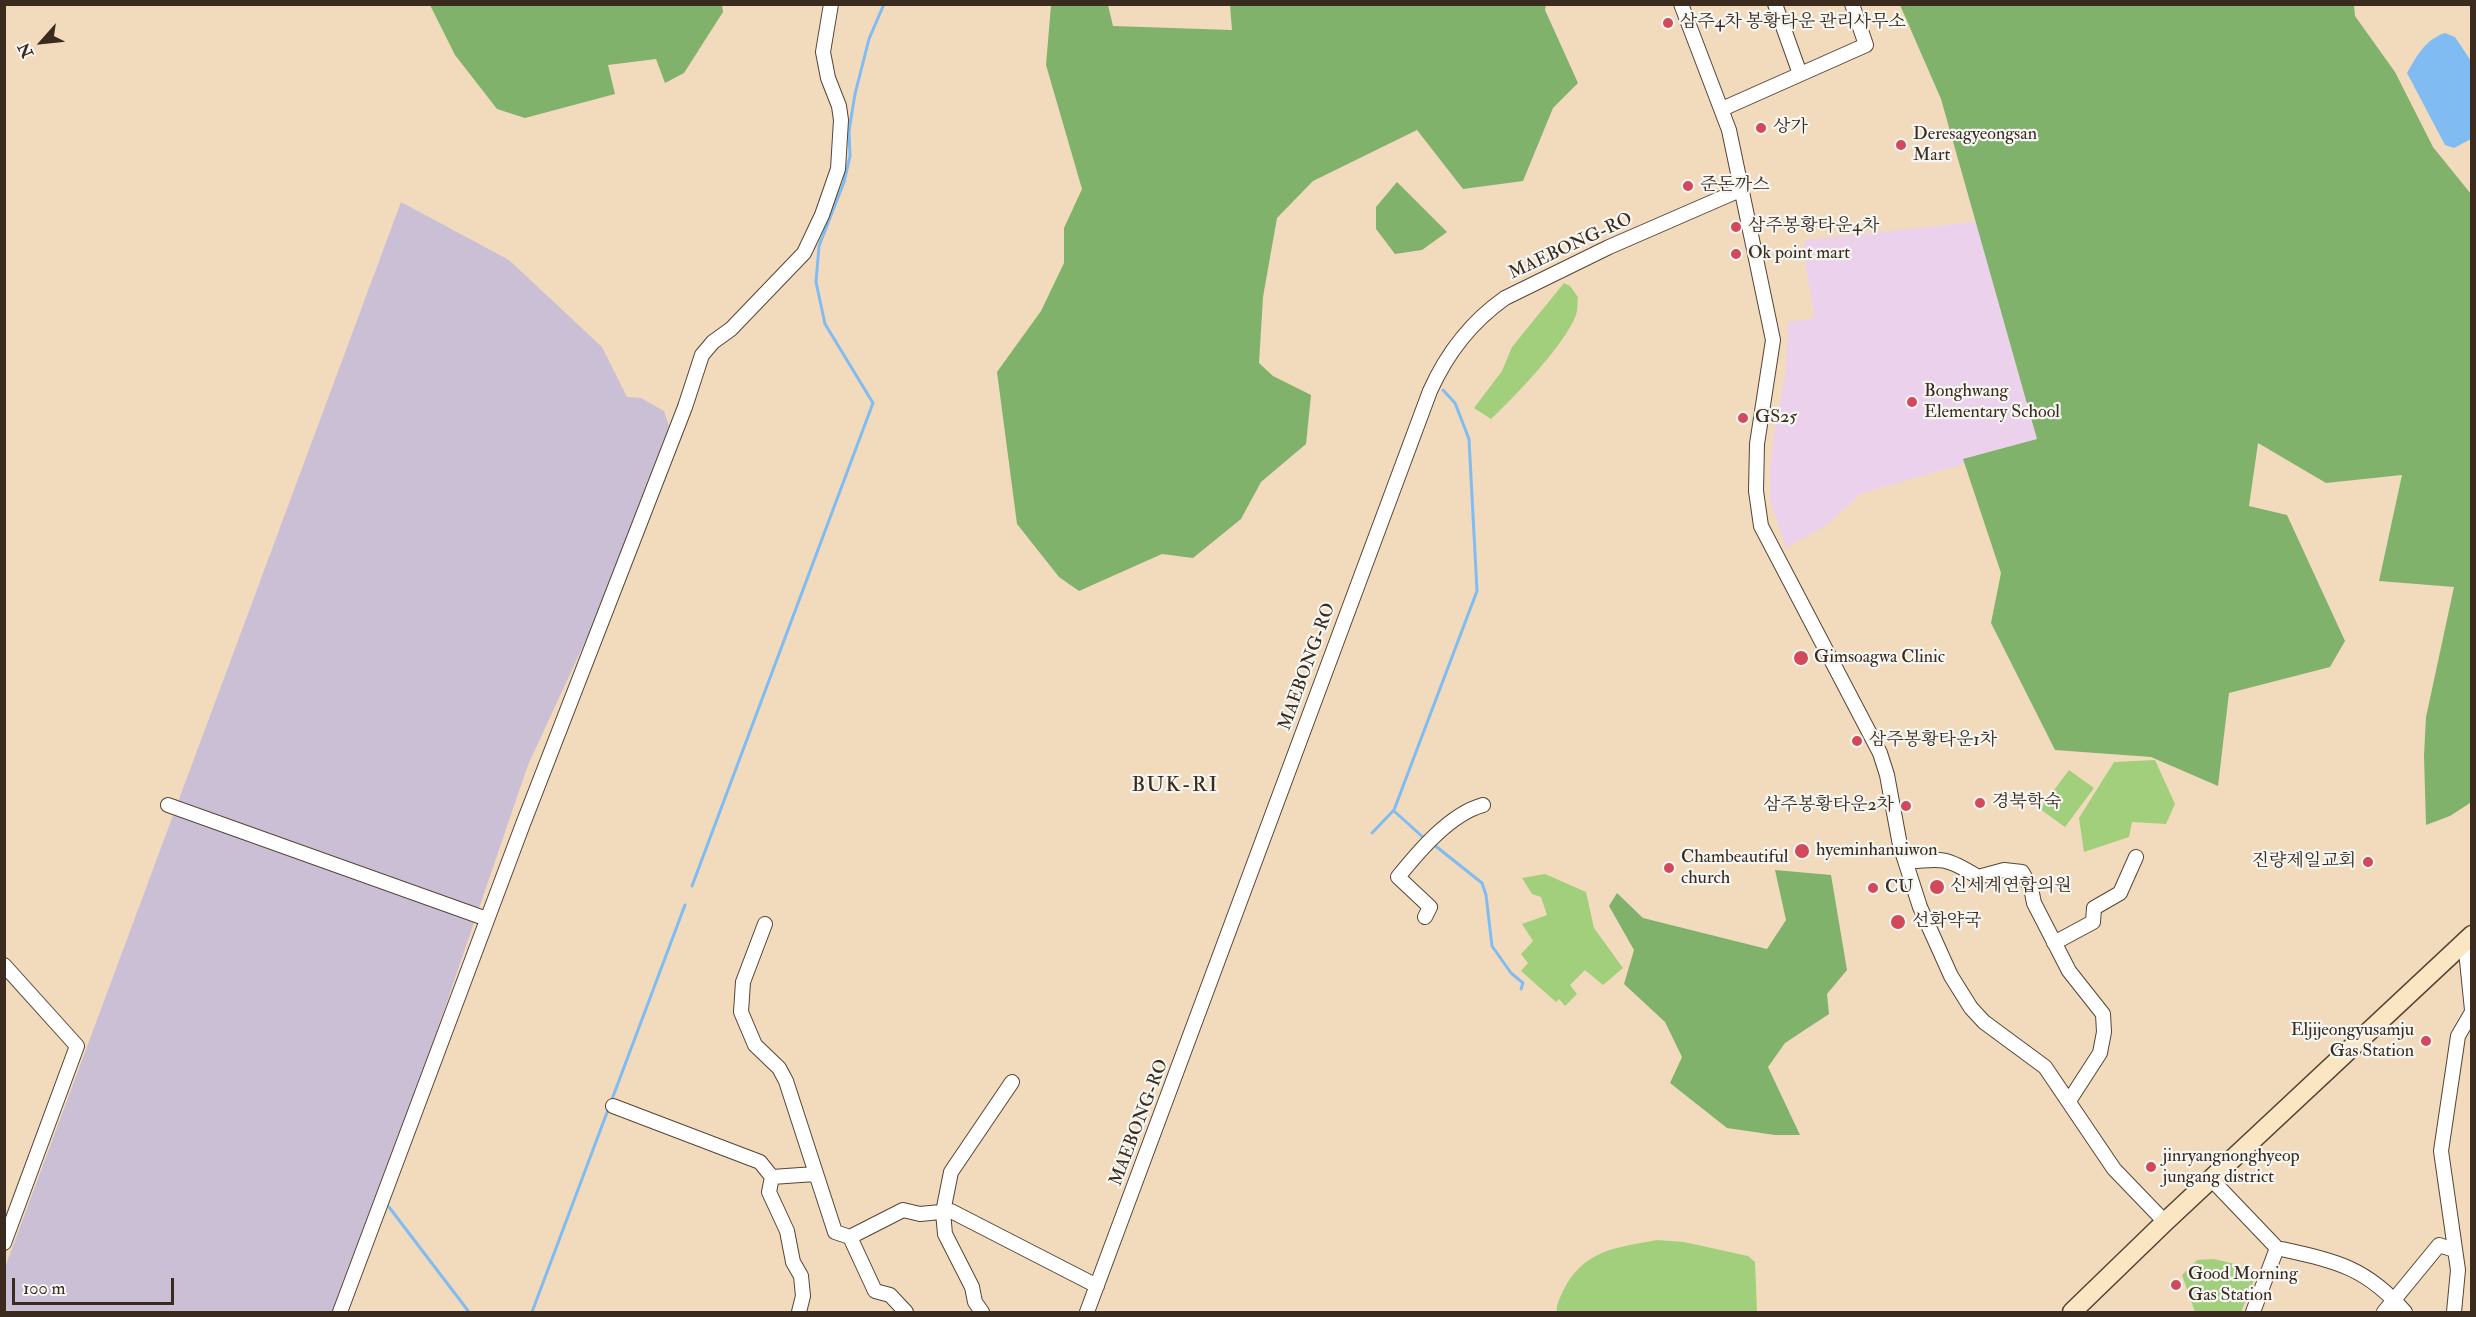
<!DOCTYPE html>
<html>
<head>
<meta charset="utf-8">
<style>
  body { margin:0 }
  #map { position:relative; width:2476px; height:1317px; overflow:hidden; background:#f2dbbd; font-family:"IM FELL Double Pica",serif }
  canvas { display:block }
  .frame { position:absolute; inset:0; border:6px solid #3b2a1e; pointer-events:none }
  .north { position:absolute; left:12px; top:12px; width:60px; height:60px; -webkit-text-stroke:4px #f6f6f2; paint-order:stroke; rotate:243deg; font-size:16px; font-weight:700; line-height:24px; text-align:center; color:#3b2a1e }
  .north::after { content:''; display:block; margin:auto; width:21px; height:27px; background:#3b2a1e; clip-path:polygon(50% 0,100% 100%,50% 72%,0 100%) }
  .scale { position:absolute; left:12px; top:1278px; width:162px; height:27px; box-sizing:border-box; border:3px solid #3b2a1e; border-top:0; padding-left:8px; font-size:18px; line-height:21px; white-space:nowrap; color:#3b2a1e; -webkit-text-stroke:4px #f6f6f2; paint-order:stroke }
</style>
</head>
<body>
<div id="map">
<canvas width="2476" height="1317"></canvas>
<div class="frame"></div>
<div class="north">N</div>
<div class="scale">100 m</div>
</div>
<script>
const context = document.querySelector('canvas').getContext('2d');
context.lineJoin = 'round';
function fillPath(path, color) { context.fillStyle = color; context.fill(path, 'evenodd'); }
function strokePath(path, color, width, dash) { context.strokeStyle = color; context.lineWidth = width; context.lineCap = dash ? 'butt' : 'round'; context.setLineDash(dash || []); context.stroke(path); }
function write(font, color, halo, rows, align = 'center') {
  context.font = font + ' "IM FELL Double Pica","Noto Serif KR",serif'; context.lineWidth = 4.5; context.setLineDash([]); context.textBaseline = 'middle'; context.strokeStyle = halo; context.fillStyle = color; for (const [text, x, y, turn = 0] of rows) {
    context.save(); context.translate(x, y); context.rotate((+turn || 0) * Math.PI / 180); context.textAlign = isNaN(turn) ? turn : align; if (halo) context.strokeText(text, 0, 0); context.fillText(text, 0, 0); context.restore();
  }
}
fillPath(new Path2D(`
  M1985 221 2052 439 1862 493 1824 527 1786 548 1770 500V471L1774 434 1786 371 1788 322 1815 318 1803 250 1805 240Z`), '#ebd1eb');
fillPath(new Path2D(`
  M401 202 509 260 602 347 627 397 641 398 664 411 669 426 596 618 528 765 426 1063 333 1312H5L4 1270Z`), '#cbbfd5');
fillPath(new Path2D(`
  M1564 283 1570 286 1578 297C1577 303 1578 310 1576 315 1564 346 1515 396 1491 419L1474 408 1502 371 1512 347Z
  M2155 760 2175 804 2166 824 2132 822 2129 837 2084 852 2079 818 2114 762Z
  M2069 770 2094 788 2065 827 2040 809Z
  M1545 874 1586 892 1594 928 1623 968 1603 985 1585 970 1570 985 1577 994 1565 1006 1559 999 1556 1002 1521 971 1528 963 1521 954 1533 941 1522 924 1547 915 1541 897 1532 894 1522 878Z
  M1657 1240 1684 1242 1748 1256 1755 1262 1757 1312H1557C1556 1304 1560 1298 1563 1291 1584 1249 1616 1248 1657 1240Z
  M2214 1259 2235 1264 2256 1275 2241 1312H2195L2182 1275 2197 1260Z`), '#a2cf7c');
fillPath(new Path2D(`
  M722 5 723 12 684 73 665 83 656 59 608 65 615 94 525 118 497 109 455 55 430 5Z
  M1051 5H1108L1113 26 1232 30 1230 5H1546L1545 10 1578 83 1553 108 1523 181 1463 189 1417 130 1313 181 1277 218 1263 297 1259 363 1273 376 1311 395 1306 444 1261 482 1241 519 1193 558 1162 554 1079 591 1059 577 1017 524 997 372 1041 311 1064 263V228L1082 189 1046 65Z
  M1900 5H2354L2355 16 2395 72 2433 147 2471 194 2470 803 2450 816 2426 825 2424 756 2426 717 2454 587 2379 581 2402 475 2326 483 2258 443 2249 506 2287 515 2345 641 2330 667 2229 693 2218 786 2151 757 2055 750 1991 623 2001 573 1963 459 2037 439 1941 99Z
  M1397 182 1447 232 1422 250 1395 254 1376 229V207Z
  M1775 870 1831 875 1847 970 1827 994 1829 1014 1785 1043 1768 1067 1800 1135H1775L1727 1128 1670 1083 1682 1057 1665 1022 1624 984 1634 950 1609 906 1617 893 1643 918 1767 949 1786 920Z`), '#81b26c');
fillPath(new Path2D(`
  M2445 33 2455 37 2471 61V139L2454 148 2445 145 2407 73C2417 55 2426 39 2445 33Z`), '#80bcf2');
strokePath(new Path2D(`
  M1394 811 1425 839
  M1372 833 1394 810 1477 591 1469 439 1455 403 1443 390
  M1433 844 1482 883 1486 895 1492 946 1511 973 1523 983 1521 989
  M692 886 873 403 825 324 816 282 819 246 844 182 850 156 849 131 855 94 869 39 884 4
  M389 1207 469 1312
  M532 1312 685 905`), '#80bcf2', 3);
const street = new Path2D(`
  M1681 4 1729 130 1773 340 1757 444 1756 491 1761 526 1880 753 1887 775 1900 845 1920 907 1951 976 1971 1008 1984 1022 2045 1067 2114 1169 2165 1222
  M1775 4 1800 74
  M1722 109 1866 45 1852 4
  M168 805 487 919
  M1906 862C1942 858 1946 857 1978 877L2004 870 2022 872 2031 888 2034 903 2069 971 2103 1014 2104 1032 2100 1053 2069 1101
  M1425 917 1430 907 1398 877C1419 851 1450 814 1483 805
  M765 924 743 982 741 1012 755 1045 779 1068 786 1081 835 1232 850 1237 875 1291 890 1295 906 1312
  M2465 941 2472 1010
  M2054 943 2093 922 2094 908 2120 893 2136 857
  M4 965 77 1046 4 1243
  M613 1106 760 1162 772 1177 769 1192 787 1231 793 1262 801 1276 803 1296 799 1312
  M772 1177 815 1174
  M2211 1179 2277 1248 2253 1312
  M850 1237 903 1210 920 1214 951 1211 1097 1286
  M2277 1248C2335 1261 2365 1266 2405 1312
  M340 1312 523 824 685 407 702 355 713 342 731 329 804 253 822 215 838 169 841 120 839 106 828 78 823 52 831 4
  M982 1312 975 1302 972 1287 945 1234 943 1212 951 1172 1012 1082
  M1087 1312 1430 391C1447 353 1471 322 1505 298L1609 247 1740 190
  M2384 1312 2439 1245 2454 1250
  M2454 1312 2458 1270 2441 1151 2458 1036 2472 1012`);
const secondary = new Path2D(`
  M2072 1312 2165 1222 2472 935`);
strokePath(street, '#564536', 16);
strokePath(secondary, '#564536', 21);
strokePath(street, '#fff', 14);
strokePath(secondary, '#fbe6c4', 18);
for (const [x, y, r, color] of [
  [1668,23,6,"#d1495b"],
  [1761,128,6,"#d1495b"],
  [1901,145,6,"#d1495b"],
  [1688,186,6,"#d1495b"],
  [1736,227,6,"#d1495b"],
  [1736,254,6,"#d1495b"],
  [1912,402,6,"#d1495b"],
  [1743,418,6,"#d1495b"],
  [1801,658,8,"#d1495b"],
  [1857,741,6,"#d1495b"],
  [1980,803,6,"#d1495b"],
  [1906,806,6,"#d1495b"],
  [1802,851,8,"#d1495b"],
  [2368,862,6,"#d1495b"],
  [1669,868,6,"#d1495b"],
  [1937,887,8,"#d1495b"],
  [1873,888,6,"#d1495b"],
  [1898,922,8,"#d1495b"],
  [2426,1041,6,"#d1495b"],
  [2151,1167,6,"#d1495b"],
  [2176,1285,6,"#d1495b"]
]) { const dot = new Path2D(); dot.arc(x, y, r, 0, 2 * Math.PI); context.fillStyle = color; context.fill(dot); strokePath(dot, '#f6f6f2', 2); }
write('18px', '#3b2a1e', '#f6f6f2', [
  ["삼주4차 봉황타운 관리사무소",1680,23],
  ["상가",1773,128],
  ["Deresagyeongsan",1913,135],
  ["Mart",1913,156],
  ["준돈까스",1700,186],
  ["삼주봉황타운4차",1748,227],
  ["Ok point mart",1748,254],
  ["Bonghwang",1924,392],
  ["Elementary School",1924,413],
  ["GS25",1755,418],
  ["Gimsoagwa Clinic",1814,658],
  ["삼주봉황타운1차",1869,741],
  ["경북학숙",1992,803],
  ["삼주봉황타운2차",1894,806,"right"],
  ["hyeminhanuiwon",1816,851],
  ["Chambeautiful",1681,858],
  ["church",1681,879],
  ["진량제일교회",2356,862,"right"],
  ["신세계연합의원",1950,887],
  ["CU",1885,888],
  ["선화약국",1912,922],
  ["Eljijeongyusamju",2414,1031,"right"],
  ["Gas Station",2414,1052,"right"],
  ["jinryangnonghyeop",2163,1157],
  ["jungang district",2163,1178],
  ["Good Morning",2188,1275],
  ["Gas Station",2188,1296]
], 'left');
write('18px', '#3b2a1e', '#f6f6f2', [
  ["MAEBONG-RO",1571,247,-25],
  ["MAEBONG-RO",1308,667,-70],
  ["MAEBONG-RO",1140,1123,-69]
]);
context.letterSpacing = '1.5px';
write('21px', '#3b2a1e', '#f6f6f2', [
  ["BUK-RI",1175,786]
]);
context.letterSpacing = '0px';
</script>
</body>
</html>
